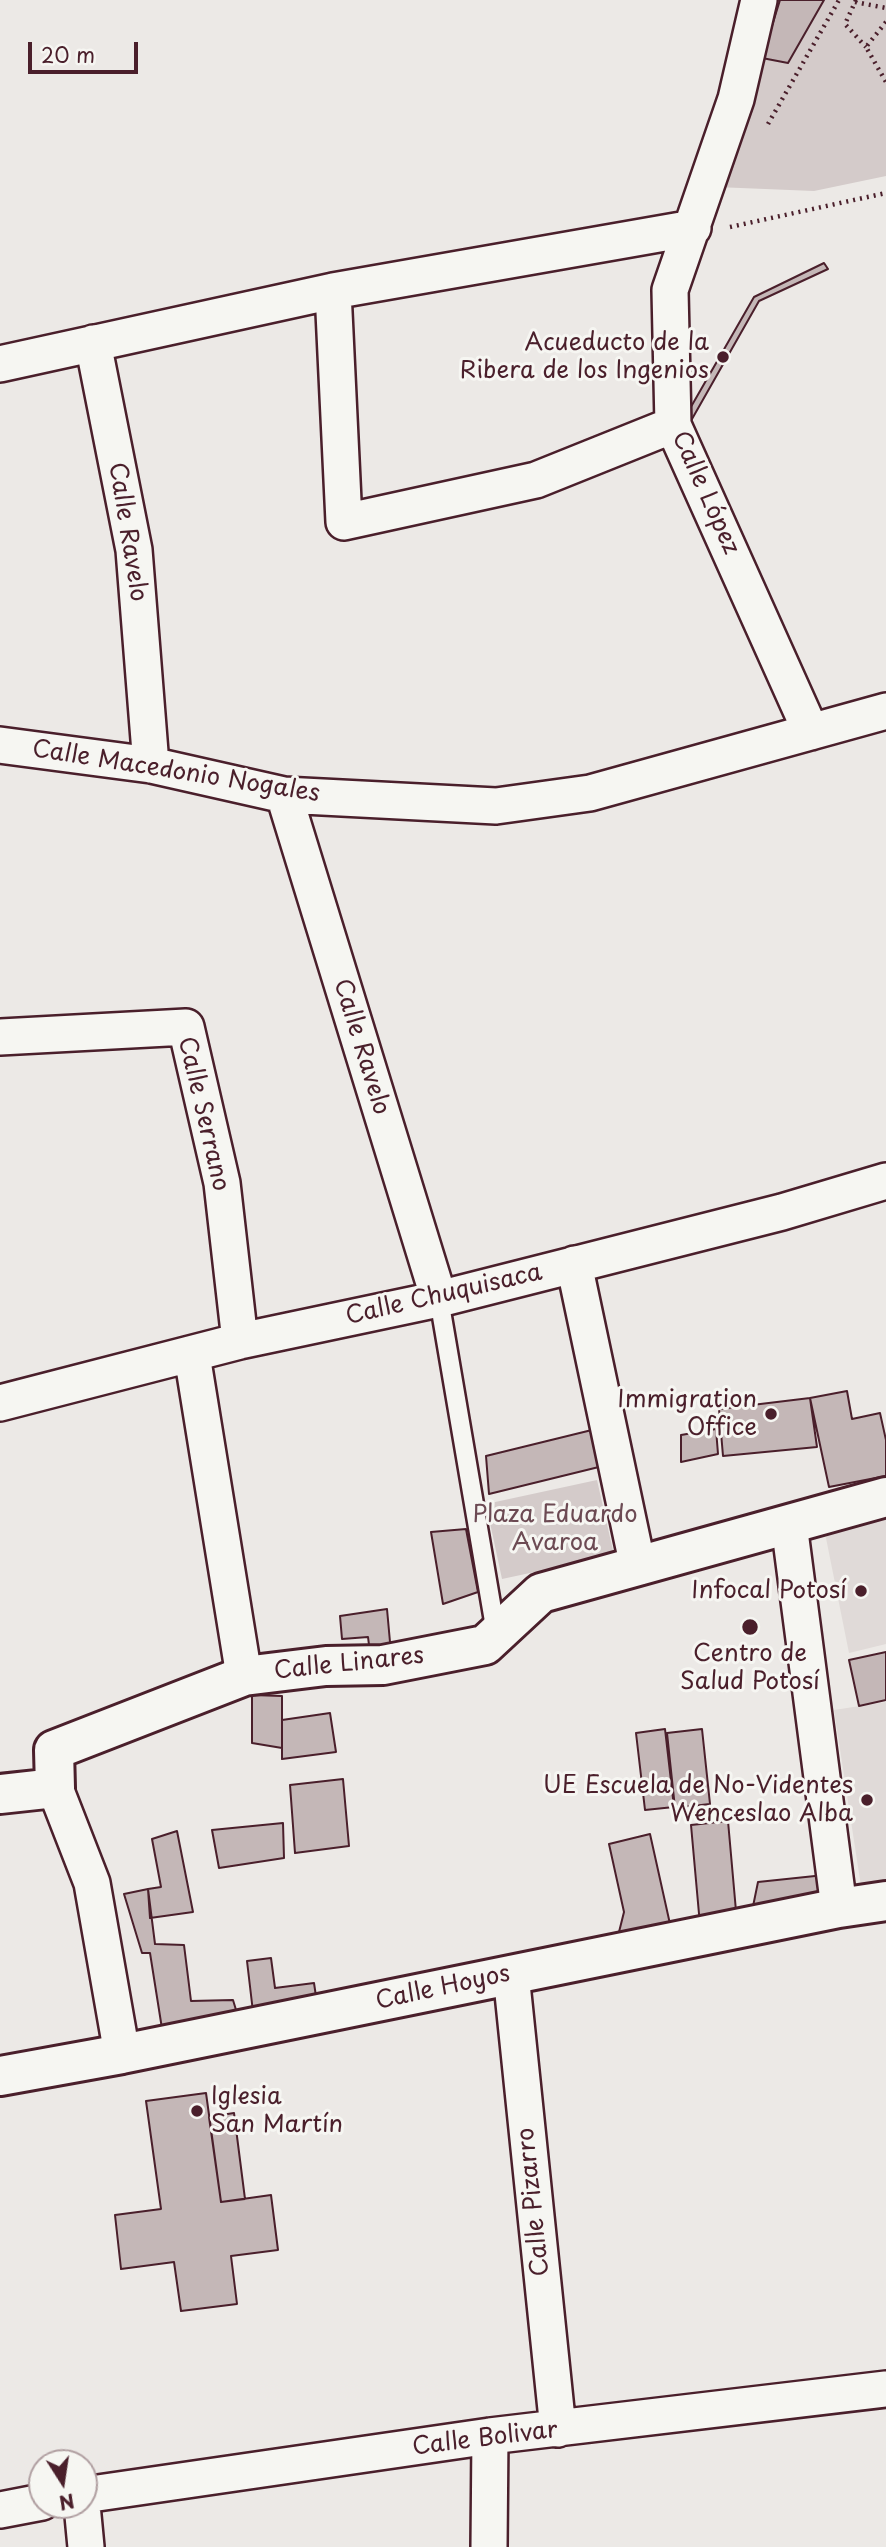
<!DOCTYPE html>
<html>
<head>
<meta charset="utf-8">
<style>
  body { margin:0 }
  #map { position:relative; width:886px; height:2547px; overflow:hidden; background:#ece9e6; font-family:"Playpen Sans",sans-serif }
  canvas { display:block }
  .north { position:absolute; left:28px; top:2449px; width:70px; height:70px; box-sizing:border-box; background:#f6f6f2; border:2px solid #b1a0a2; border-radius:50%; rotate:168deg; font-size:19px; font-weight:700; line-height:28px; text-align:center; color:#4a1f2b }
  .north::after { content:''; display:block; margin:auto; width:24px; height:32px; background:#4a1f2b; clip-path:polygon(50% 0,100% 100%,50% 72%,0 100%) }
  .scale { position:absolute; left:28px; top:42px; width:110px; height:32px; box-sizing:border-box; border:4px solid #4a1f2b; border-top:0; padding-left:9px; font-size:21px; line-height:24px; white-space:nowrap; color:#4a1f2b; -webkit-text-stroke:5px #f6f6f2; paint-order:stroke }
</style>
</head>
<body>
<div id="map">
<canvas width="886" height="2547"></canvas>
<div class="north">N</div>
<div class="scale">20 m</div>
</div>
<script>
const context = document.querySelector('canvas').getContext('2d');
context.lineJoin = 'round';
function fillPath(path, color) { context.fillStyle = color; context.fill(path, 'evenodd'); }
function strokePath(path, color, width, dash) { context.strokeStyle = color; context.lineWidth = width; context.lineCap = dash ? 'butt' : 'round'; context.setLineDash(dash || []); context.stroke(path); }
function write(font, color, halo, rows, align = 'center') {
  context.font = font + ' "Playpen Sans",sans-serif'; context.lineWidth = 6; context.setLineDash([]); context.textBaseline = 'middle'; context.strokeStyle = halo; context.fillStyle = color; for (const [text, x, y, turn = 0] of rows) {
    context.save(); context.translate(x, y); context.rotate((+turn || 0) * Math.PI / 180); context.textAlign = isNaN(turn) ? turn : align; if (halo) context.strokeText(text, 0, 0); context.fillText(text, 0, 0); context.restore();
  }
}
fillPath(new Path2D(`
  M886 1512V1644L849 1653 826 1538 832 1525Z
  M886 1702V1890L862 1893 834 1710Z`), '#e0dad8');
fillPath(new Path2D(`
  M780 0H886V176L814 191 716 187 740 129Z
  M597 1480 614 1555 502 1579 486 1504Z`), '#d4cbca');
const building = new Path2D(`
  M780 0H824L788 63 762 58Z
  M824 263 828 269 759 301 692 419 688 412 754 297Z
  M847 1391 852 1419 880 1413 886 1440V1476L829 1487 810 1398Z
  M810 1398 817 1447 723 1456 719 1409Z
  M600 1428 607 1465 489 1494 486 1456Z
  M716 1429 718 1454 681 1462V1435Z
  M466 1529 478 1592 443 1604 431 1532Z
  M387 1609 391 1653 371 1661 368 1637 342 1639 340 1616Z
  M886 1652V1700L859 1706 849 1660Z
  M252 1695 282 1696V1748L252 1743Z
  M330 1713 336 1752 282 1759V1720Z
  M665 1729 674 1807 645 1810 636 1733Z
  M702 1729 710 1804 675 1808 667 1733Z
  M343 1779 349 1846 295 1853 290 1785Z
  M728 1821 736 1911 700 1925 691 1825Z
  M283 1823 284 1858 219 1868 212 1830Z
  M177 1831 193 1912 150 1918 148 1889 161 1887 152 1839Z
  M650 1834 670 1924 618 1936 624 1912 609 1844Z
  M834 1874 833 1902 750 1921 758 1882Z
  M148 1889 155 1944 184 1945 191 2001 233 2000 240 2023 163 2035 150 1953H142L124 1894Z
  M271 1958 275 1988 314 1983 317 2003 253 2012 247 1961Z
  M206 2093 221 2202 271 2195 278 2250 231 2256 237 2304 181 2311 174 2262 121 2269 115 2215 161 2209 146 2101Z
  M234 2113 245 2199 221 2202 209 2117Z`);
fillPath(building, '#c4b7b7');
strokePath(building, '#4a1f2b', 2);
const service = new Path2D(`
  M439 1299 496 1633`);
const minor = new Path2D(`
  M759 0 736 99 670 290 673 425 811 732
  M333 291 344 522 536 480 673 425
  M93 343 134 550 151 765
  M0 364 333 291 693 228
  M0 745 151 765 284 795 496 806 590 793 886 711
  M284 795 439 1299
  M0 1037 186 1027 222 1183 240 1341
  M574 1264 638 1567
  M192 1355 244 1676
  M0 1403 240 1341 439 1299 782 1212 886 1181
  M789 1524 839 1908
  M55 1788 92 1883 122 2054
  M511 1974 558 2429
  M84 2495 490 2436 886 2389
  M82 2505 86 2547
  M0 2510 42 2502
  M489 2547 490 2436`);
const secondary = new Path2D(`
  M0 1794 55 1788 54 1750 244 1676 326 1666 383 1665 485 1645 541 1593 886 1497
  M0 2076 122 2054 839 1908 886 1901`);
strokePath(service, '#4a1f2b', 23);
strokePath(minor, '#4a1f2b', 40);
strokePath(secondary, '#4a1f2b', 44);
strokePath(new Path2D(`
  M856 0 845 24 866 47
  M855 2 886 8
  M886 22 866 47 886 82
  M768 124 839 0
  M730 227 886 193`), '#4a1f2b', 4.5, [2, 5]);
strokePath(service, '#f6f6f2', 18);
strokePath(minor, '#f6f6f2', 35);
strokePath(secondary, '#f6f6f2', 38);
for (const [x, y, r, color] of [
  [723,357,7,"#4a1f2b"],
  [771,1414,7,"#4a1f2b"],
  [861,1591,7,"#4a1f2b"],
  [750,1627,9,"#4a1f2b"],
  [867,1800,7,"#4a1f2b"],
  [197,2111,7,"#4a1f2b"]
]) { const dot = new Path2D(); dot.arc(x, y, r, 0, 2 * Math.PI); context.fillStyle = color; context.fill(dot); strokePath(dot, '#f6f6f2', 2.5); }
write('24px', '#4a1f2b', '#f6f6f2', [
  ["Acueducto de la",709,343],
  ["Ribera de los Ingenios",709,371],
  ["Immigration",757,1400],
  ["Office",757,1428],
  ["Infocal Potosí",847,1591],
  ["Centro de",750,1654,"center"],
  ["Salud Potosí",750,1682,"center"],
  ["UE Escuela de No-Videntes",853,1786],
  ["Wenceslao Alba",853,1814],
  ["Iglesia",211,2097,"left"],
  ["San Martín",211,2125,"left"]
], 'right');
write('24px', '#4a1f2b', '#f6f6f2', [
  ["Calle López",705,493,66],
  ["Calle Ravelo",127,532,81],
  ["Calle Macedonio Nogales",176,772,9],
  ["Calle Ravelo",361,1047,73],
  ["Calle Serrano",203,1114,77],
  ["Calle Chuquisaca",444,1295,-13],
  ["Calle Linares",349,1664,-6],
  ["Calle Hoyos",443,1988,-12],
  ["Calle Pizarro",534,2202,-96],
  ["Calle Bolivar",485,2439,-7]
]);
write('24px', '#6c4a53', '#f6f6f2', [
  ["Plaza Eduardo",555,1515],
  ["Avaroa",555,1543]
]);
</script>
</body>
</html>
